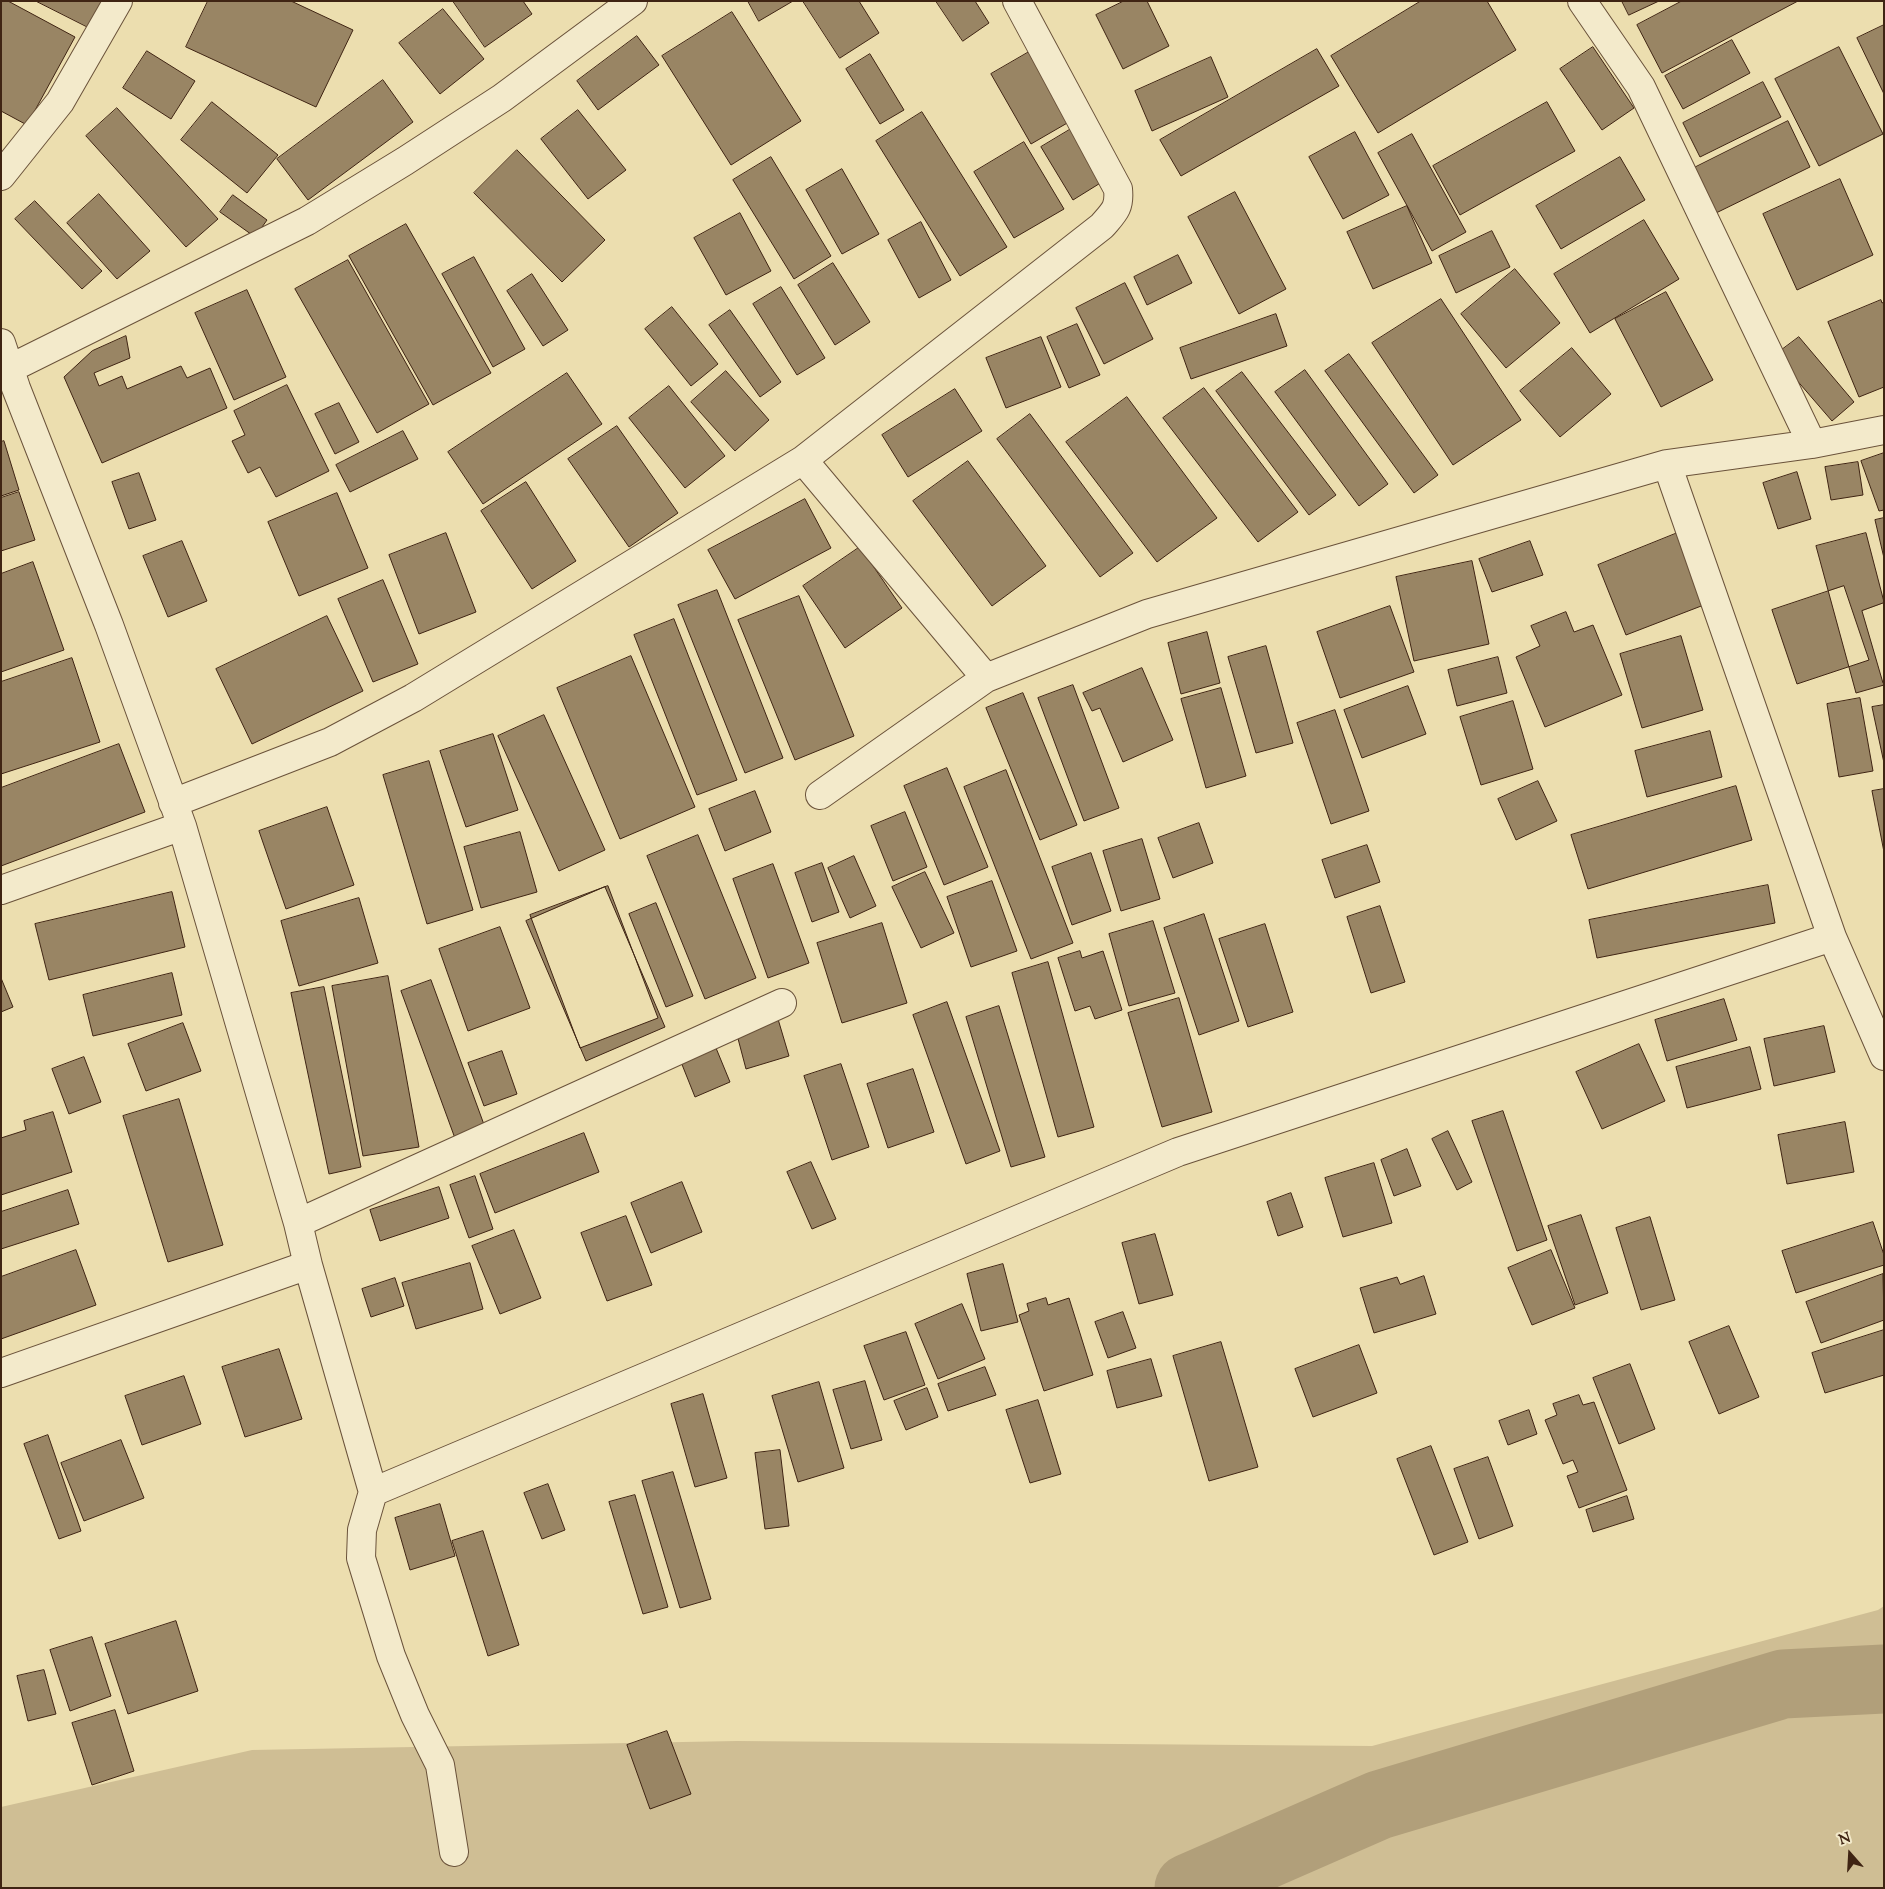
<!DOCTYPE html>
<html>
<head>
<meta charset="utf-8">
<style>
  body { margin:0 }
  #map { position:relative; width:1885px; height:1889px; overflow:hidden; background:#ecdeaf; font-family:"Sorts Mill Goudy",serif }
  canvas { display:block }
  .frame { position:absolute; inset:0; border:2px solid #3f2413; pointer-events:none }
  .north { position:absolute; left:1825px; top:1829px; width:50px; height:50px; -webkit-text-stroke:4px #f3eacb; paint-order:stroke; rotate:341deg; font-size:14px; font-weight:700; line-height:20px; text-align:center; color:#3f2413 }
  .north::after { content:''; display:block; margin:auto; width:18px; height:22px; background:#3f2413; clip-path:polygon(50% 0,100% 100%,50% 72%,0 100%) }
</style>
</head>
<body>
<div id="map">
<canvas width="1885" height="1889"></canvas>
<div class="frame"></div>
<div class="north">N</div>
</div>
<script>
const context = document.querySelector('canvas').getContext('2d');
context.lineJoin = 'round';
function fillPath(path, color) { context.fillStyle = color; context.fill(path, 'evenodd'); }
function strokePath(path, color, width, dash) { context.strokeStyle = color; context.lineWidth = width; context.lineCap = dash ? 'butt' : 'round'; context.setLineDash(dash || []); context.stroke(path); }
fillPath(new Path2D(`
  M1884 1606V1888H1V1807L252 1750 737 1741 1372 1746 1878 1610Z`), '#cfbe94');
strokePath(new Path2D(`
  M1189 1888 1379 1805 1783 1684 1884 1679`), '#b19f7a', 69);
const building = new Path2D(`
  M1 1H8L75 37 27 125 1 111Z
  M36 1H103L90 28Z
  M208 1H291L353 30 316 107 186 47Z
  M453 1H523L532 14 485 47Z
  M748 1H793L759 21Z
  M803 1H859L879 33 840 58Z
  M936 1H975L989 23 963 41Z
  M1124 1H1147L1169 46 1123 69 1096 15Z
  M1421 1H1487L1516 50 1378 133 1331 56Z
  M1622 1H1659L1629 15Z
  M1682 1H1798L1662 73 1637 25Z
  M443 9 484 59 440 94 399 43Z
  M732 12 801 121 731 165 662 56Z
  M1884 25V94L1857 38Z
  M637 36 659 65 598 110 577 81Z
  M1732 40 1750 73 1683 109 1665 76Z
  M1593 47 1634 108 1602 130 1560 69Z
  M1839 47 1883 134 1819 166 1775 79Z
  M1317 49 1339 86 1181 176 1160 140Z
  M147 51 195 81 171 119 123 88Z
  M1029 52 1069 122 1031 144 991 74Z
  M870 54 904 110 880 124 846 69Z
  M1211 57 1228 97 1152 131 1135 91Z
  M383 80 413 122 308 200 277 159Z
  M1763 82 1781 117 1700 157 1683 123Z
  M212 102 278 155 247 193 181 140Z
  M1547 102 1575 151 1460 215 1433 166Z
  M117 108 218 219 186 247 86 136Z
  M578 110 626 170 588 199 541 139Z
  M922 112 1007 247 960 276 876 141Z
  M1788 121 1810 167 1716 213 1694 168Z
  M1071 129 1102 182 1073 200 1041 147Z
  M1355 132 1389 195 1343 219 1309 157Z
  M1412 134 1466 232 1432 251 1378 153Z
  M1024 142 1064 209 1014 238 974 172Z
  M517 150 605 240 562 282 474 193Z
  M771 157 831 256 794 279 733 180Z
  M1620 157 1645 200 1561 249 1536 206Z
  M842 169 879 234 842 254 806 190Z
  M1840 179 1873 255 1797 290 1763 214Z
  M1235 192 1286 289 1239 314 1188 217Z
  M99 194 150 251 117 279 67 223Z
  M233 195 267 220 255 237 220 212Z
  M35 201 102 271 82 289 15 219Z
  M1407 206 1432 263 1373 289 1347 232Z
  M740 213 771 271 726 295 694 238Z
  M1644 220 1679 279 1590 333 1554 274Z
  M921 222 951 280 919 298 888 240Z
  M406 224 491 373 433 405 349 256Z
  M1492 231 1510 267 1456 293 1439 256Z
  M1178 255 1192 283 1147 305 1134 277Z
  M474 257 525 349 493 367 442 274Z
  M348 260 429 404 377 433 295 289Z
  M833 263 870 322 835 345 798 285Z
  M1515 269 1560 323 1506 368 1461 314Z
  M532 274 568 330 543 346 507 291Z
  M1125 283 1153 339 1104 364 1076 308Z
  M781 287 825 358 797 375 753 304Z
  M247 290 286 377 234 400 195 313Z
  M1666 292 1713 380 1661 407 1615 319Z
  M1441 299 1521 420 1453 465 1372 343Z
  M1881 300 1882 303 1884 302V387L1859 397 1828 322Z
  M672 307 718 364 691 386 645 329Z
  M730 310 781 382 760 397 709 325Z
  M1276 314 1287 346 1191 379 1180 348Z
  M1077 324 1100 375 1069 388 1047 337Z
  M126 336 130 358 94 373 99 386 122 376 127 389 181 366 187 378 210 368 227 408 102 463 64 377 92 351Z
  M1041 337 1061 387 1006 408 986 358Z
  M1799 337 1854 402 1832 421 1775 355Z
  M1572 348 1611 394 1560 437 1520 391Z
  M1349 354 1438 475 1414 493 1325 371Z
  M1305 370 1388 484 1359 506 1275 392Z
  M726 371 769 420 735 451 691 402Z
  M1242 372 1336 495 1309 515 1216 391Z
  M567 373 602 424 483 504 448 452Z
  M287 385 329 471 276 497 260 467 248 473 232 441 245 435 234 411Z
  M669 386 725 456 685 488 629 418Z
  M1204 388 1298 512 1258 542 1163 418Z
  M955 389 982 431 908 477 882 435Z
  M1127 397 1217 518 1157 562 1066 442Z
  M339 403 359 442 335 454 315 414Z
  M1030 414 1133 553 1100 577 997 439Z
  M617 426 678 513 629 547 568 459Z
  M403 431 418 459 350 492 336 465Z
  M4 441 19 490 1 496V442Z
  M1884 453V510L1879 511 1861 461Z
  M968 461 1046 566 992 606 913 501Z
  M1858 462 1863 495 1831 500 1825 467Z
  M1797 472 1811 519 1778 529 1763 483Z
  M139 473 156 520 129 529 112 482Z
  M526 482 576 561 532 589 481 511Z
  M19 492 35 540 1 551V498Z
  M337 493 368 568 299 596 268 522Z
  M805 499 831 548 735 599 708 550Z
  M1884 518V558L1875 520Z
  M1680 532 1709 603 1626 635 1598 565Z
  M446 533 476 612 419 634 389 555Z
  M1866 533 1884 602V685L1856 693 1816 546Z
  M182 541 207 601 168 617 143 556Z
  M1530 541 1543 575 1492 592 1479 559Z
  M860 547 902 608 845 648 803 586Z
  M1472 561 1489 644 1414 661 1396 577Z
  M33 562 64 650 1 672V574Z
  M383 580 418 664 373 682 338 599Z
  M1844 586 1869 660 1797 684 1772 610Z
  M717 590 783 758 745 773 678 605Z
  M799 596 854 736 795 760 738 620Z
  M1884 603V683H1883L1862 611Z
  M1390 606 1414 672 1340 698 1317 632Z
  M1566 612 1574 632 1593 625 1622 695 1545 727 1516 657 1540 646 1531 626Z
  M327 616 363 691 252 744 216 669Z
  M674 619 737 780 697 795 634 635Z
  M1207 632 1220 683 1181 694 1168 643Z
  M1681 636 1703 710 1642 728 1620 654Z
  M1266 646 1293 743 1256 753 1228 657Z
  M631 656 695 807 620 839 557 688Z
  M1498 657 1507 693 1457 706 1448 670Z
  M72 658 100 742 1 774V682Z
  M1142 668 1173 740 1123 762 1100 708 1092 711 1083 693Z
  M1073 685 1119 808 1084 821 1038 698Z
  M1408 686 1426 734 1362 758 1344 710Z
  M1221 688 1246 776 1206 788 1181 699Z
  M1023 693 1077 825 1040 840 986 708Z
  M1860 698 1873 771 1839 777 1827 704Z
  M1513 701 1533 769 1481 785 1460 717Z
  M1884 705V763L1872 707Z
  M1335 710 1369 811 1331 824 1297 723Z
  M544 715 605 850 559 871 498 736Z
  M1710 731 1722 777 1647 797 1635 751Z
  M493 734 518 810 466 827 440 751Z
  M119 744 145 812 1 866V788Z
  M429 761 473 910 427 924 383 775Z
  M947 768 988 867 944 885 904 786Z
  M1006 770 1073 943 1031 959 964 787Z
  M1538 781 1557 821 1516 840 1498 799Z
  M1736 786 1752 840 1588 889 1571 835Z
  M1884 789V852L1872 791Z
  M755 791 771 832 725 851 709 809Z
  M327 807 354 885 286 909 259 831Z
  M905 812 927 867 893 881 871 826Z
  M1199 823 1213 863 1173 878 1158 838Z
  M520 832 537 892 481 908 464 847Z
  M698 835 756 978 705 999 647 856Z
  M1142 839 1160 899 1121 911 1103 851Z
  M1367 845 1380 882 1335 898 1322 860Z
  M1091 853 1111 911 1072 925 1052 867Z
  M854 856 876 906 850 918 828 868Z
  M822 863 839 912 812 922 795 873Z
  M773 864 809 963 768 978 733 879Z
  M925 872 954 933 921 948 892 887Z
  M992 881 1017 951 971 967 947 897Z
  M1768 885 1775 923 1597 958 1589 920Z
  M608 886 658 1018 580 1048 530 915Z
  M605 887 665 1027 586 1061 526 921Z
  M172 892 185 947 49 980 35 924Z
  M359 898 378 963 299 986 281 921Z
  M656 903 693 996 666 1007 629 914Z
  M1380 906 1405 982 1371 993 1347 917Z
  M1204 914 1239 1021 1199 1035 1164 928Z
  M1153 921 1175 993 1129 1006 1109 934Z
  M882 923 907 1003 842 1023 817 943Z
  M1265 924 1293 1012 1248 1027 1219 939Z
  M500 927 530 1008 468 1031 439 949Z
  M1080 951 1082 958 1103 951 1122 1010 1095 1019 1090 1006 1075 1011 1058 958Z
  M1048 962 1094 1127 1058 1137 1012 973Z
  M172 973 182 1015 93 1036 83 995Z
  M388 976 419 1147 363 1156 332 986Z
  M1 978 13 1007 1 1012Z
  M431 980 486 1130 456 1141 401 991Z
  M324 987 361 1167 329 1174 291 993Z
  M1179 998 1212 1112 1162 1127 1128 1013Z
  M1724 999 1737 1040 1667 1061 1655 1020Z
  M947 1002 1000 1151 966 1164 913 1015Z
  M999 1006 1045 1157 1011 1167 966 1017Z
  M778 1019 789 1056 746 1069 736 1031Z
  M183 1023 201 1071 146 1091 128 1044Z
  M1824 1026 1835 1072 1774 1086 1764 1039Z
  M1639 1044 1665 1101 1602 1129 1576 1072Z
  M1750 1047 1761 1089 1687 1108 1676 1067Z
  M716 1048 730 1082 695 1097 681 1062Z
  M502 1051 517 1094 484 1106 468 1063Z
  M84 1057 101 1102 69 1114 52 1069Z
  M841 1064 869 1147 832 1160 804 1076Z
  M913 1069 934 1132 888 1148 867 1084Z
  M179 1099 223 1245 168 1262 123 1116Z
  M1503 1111 1547 1240 1517 1251 1472 1121Z
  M53 1112 72 1172 1 1195V1138L26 1130 24 1121Z
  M1845 1122 1854 1172 1787 1184 1778 1135Z
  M1448 1131 1472 1182 1457 1190 1432 1139Z
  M584 1133 599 1172 495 1213 480 1174Z
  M1407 1149 1421 1186 1394 1196 1381 1160Z
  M811 1162 836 1219 812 1229 787 1172Z
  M1374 1163 1392 1223 1343 1237 1325 1178Z
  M475 1176 493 1229 469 1238 450 1185Z
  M682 1182 702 1232 651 1253 631 1203Z
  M439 1187 449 1218 380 1241 370 1210Z
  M68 1190 79 1224 1 1249V1212Z
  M1291 1193 1303 1227 1278 1236 1267 1202Z
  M1581 1215 1608 1293 1575 1305 1548 1226Z
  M626 1216 652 1285 607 1301 581 1233Z
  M1650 1217 1675 1300 1641 1310 1616 1228Z
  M1873 1222 1884 1255V1265L1796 1293 1782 1251Z
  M514 1230 541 1298 500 1314 472 1246Z
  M1155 1234 1173 1295 1139 1304 1122 1243Z
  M76 1250 96 1305 1 1339V1277Z
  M1551 1250 1575 1308 1532 1325 1508 1268Z
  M470 1263 483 1309 416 1329 402 1283Z
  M1003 1264 1018 1322 981 1331 967 1274Z
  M1883 1274 1884 1320 1821 1343 1806 1302Z
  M1424 1276 1436 1314 1374 1333 1360 1288 1397 1277 1400 1284Z
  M395 1278 404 1306 371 1317 362 1289Z
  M1046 1298 1048 1305 1069 1298 1093 1375 1044 1391 1019 1315 1029 1311 1027 1304Z
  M962 1304 985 1359 938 1379 915 1324Z
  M1123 1312 1136 1348 1108 1358 1095 1322Z
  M1729 1326 1759 1397 1719 1414 1689 1342Z
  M1884 1330V1375L1825 1393 1812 1353Z
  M906 1332 925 1385 884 1400 864 1346Z
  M1221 1342 1258 1467 1209 1481 1173 1356Z
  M1359 1345 1377 1393 1313 1417 1295 1369Z
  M279 1349 302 1419 245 1437 222 1367Z
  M1151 1359 1162 1396 1117 1408 1107 1371Z
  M1630 1364 1655 1429 1619 1444 1593 1378Z
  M985 1367 996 1395 948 1411 938 1384Z
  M184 1376 201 1424 142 1445 125 1396Z
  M865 1381 882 1440 851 1449 833 1390Z
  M819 1382 844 1468 798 1482 772 1396Z
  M927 1388 938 1417 906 1430 894 1401Z
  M703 1394 727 1478 695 1487 671 1404Z
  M1579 1395 1583 1405 1594 1402 1627 1490 1579 1508 1567 1476 1578 1472 1573 1460 1563 1464 1545 1420 1557 1415 1553 1404Z
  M1038 1400 1061 1474 1030 1483 1006 1410Z
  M1529 1410 1537 1434 1508 1445 1499 1421Z
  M48 1435 81 1531 59 1539 24 1444Z
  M121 1440 144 1498 84 1521 61 1463Z
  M1431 1446 1468 1542 1434 1555 1397 1459Z
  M780 1450 789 1526 765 1529 755 1453Z
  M1488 1457 1513 1526 1479 1539 1454 1469Z
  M673 1472 711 1599 680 1608 642 1481Z
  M548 1484 565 1530 542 1539 524 1493Z
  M635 1495 668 1607 643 1614 609 1502Z
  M1627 1496 1634 1519 1593 1532 1586 1510Z
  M440 1504 455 1556 410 1570 395 1518Z
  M483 1531 519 1645 488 1656 452 1541Z
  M176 1621 198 1691 128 1714 105 1644Z
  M92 1637 111 1696 70 1711 50 1650Z
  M44 1670 56 1714 28 1721 17 1676Z
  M115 1710 134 1771 92 1785 72 1723Z
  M667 1731 691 1794 650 1809 627 1745Z`);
fillPath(building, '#998564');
strokePath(building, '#3f2413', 1);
const minor = new Path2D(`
  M1582 1 1641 87 1812 444
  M1 176 60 102 118 1
  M1 343 16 388 109 625 182 826 298 1223 308 1265 1 1373
  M11 368 307 221 405 161 502 98 633 1
  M803 460 986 678
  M1667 464 1832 937 1884 1056
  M820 795 986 678 1147 614 1667 464 1812 444 1884 430
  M173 803 330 742 413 698 803 460 1102 226C1114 212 1120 208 1118 189L1017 1
  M1 890 182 826
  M298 1223 782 1003
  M308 1265 373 1492 362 1530 361 1558 391 1656 415 1715 440 1765 454 1852
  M373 1492 1178 1152 1832 937`);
strokePath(minor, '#6a523a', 30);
strokePath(minor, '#f3eacb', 28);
</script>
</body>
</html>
